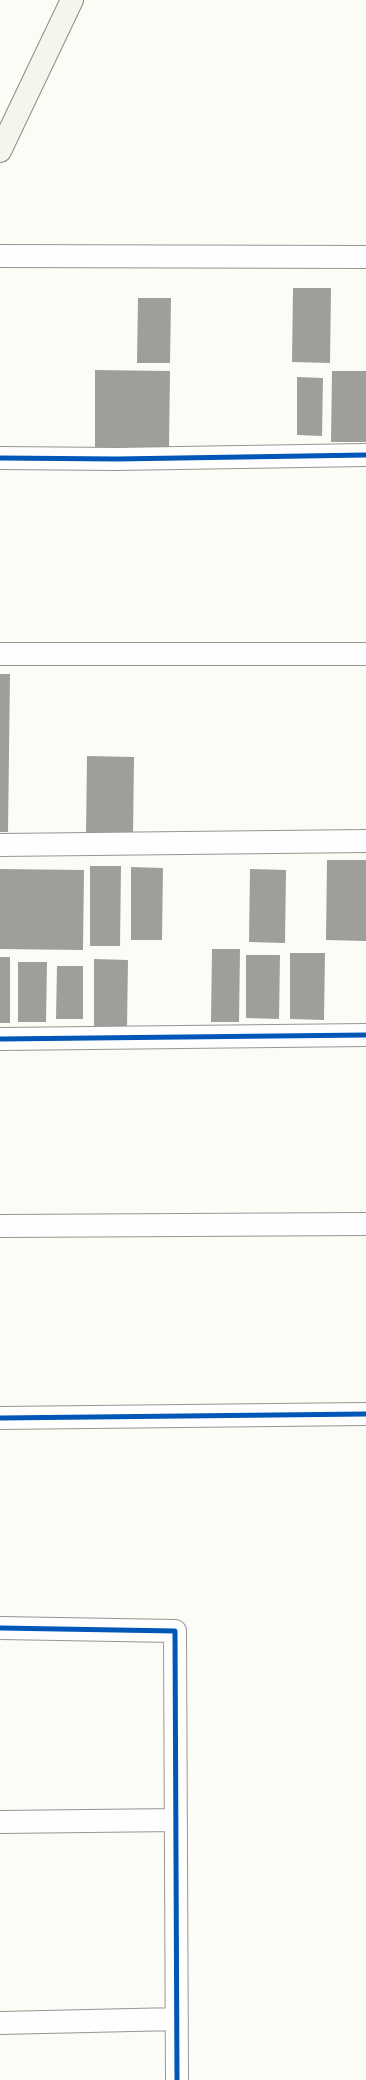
<!DOCTYPE html>
<html>
<head>
<meta charset="utf-8">
<style>
  body { margin:0 }
  canvas { display:block; background:#fcfbf5 }
</style>
</head>
<body>
<canvas width="366" height="2080"></canvas>
<script>
const context = document.querySelector('canvas').getContext('2d');
context.lineJoin = 'round';
function fillPath(path, color) { context.fillStyle = color; context.fill(path, 'evenodd'); }
function strokePath(path, color, width, dash) { context.strokeStyle = color; context.lineWidth = width; context.lineCap = dash ? 'butt' : 'round'; context.setLineDash(dash || []); context.stroke(path); }
fillPath(new Path2D(`
  M293 288H331L330 363 292 362Z
  M138 298H171L170 363H137Z
  M95 370 170 371 169 448 95 447Z
  M332 371H366V442H331Z
  M297 377 323 378 322 436 297 435Z
  M0 674H10L8 832H0Z
  M87 756 134 757 133 836H86Z
  M327 860H366V941L326 940Z
  M90 866H121L120 946H90Z
  M131 867 163 868 162 940H131Z
  M0 869 84 870 83 950 0 949Z
  M250 869 286 870 285 943 249 942Z
  M212 949H240L239 1022H211Z
  M290 953H325L324 1020 290 1019Z
  M246 955H280L279 1019 246 1018Z
  M0 957H10V1023H0Z
  M94 959 128 960 127 1027 94 1026Z
  M18 962H47L46 1022H18Z
  M57 966H83V1019H56Z`), '#a09e9a');
const minor = new Path2D(`
  M0 256 366 257
  M0 458 117 459 366 455
  M0 654H366
  M0 845 366 841
  M0 1039 366 1035
  M0 1226 366 1224
  M0 1418 366 1414
  M0 1628 175 1631 177 2080
  M0 1822 176 1820
  M0 2023 177 2019`);
const secondary = new Path2D(`
  M0 151 72 0`);
strokePath(minor, '#969693', 24);
strokePath(secondary, '#8d8c8a', 24);
strokePath(minor, '#fffefe', 22);
strokePath(secondary, '#f5f5eb', 22);
strokePath(new Path2D(`
  M0 458 117 459 366 455
  M0 1039 366 1035
  M0 1418 366 1414
  M0 1628 175 1631 177 2080`), '#0057b8', 5);
</script>
</body>
</html>
